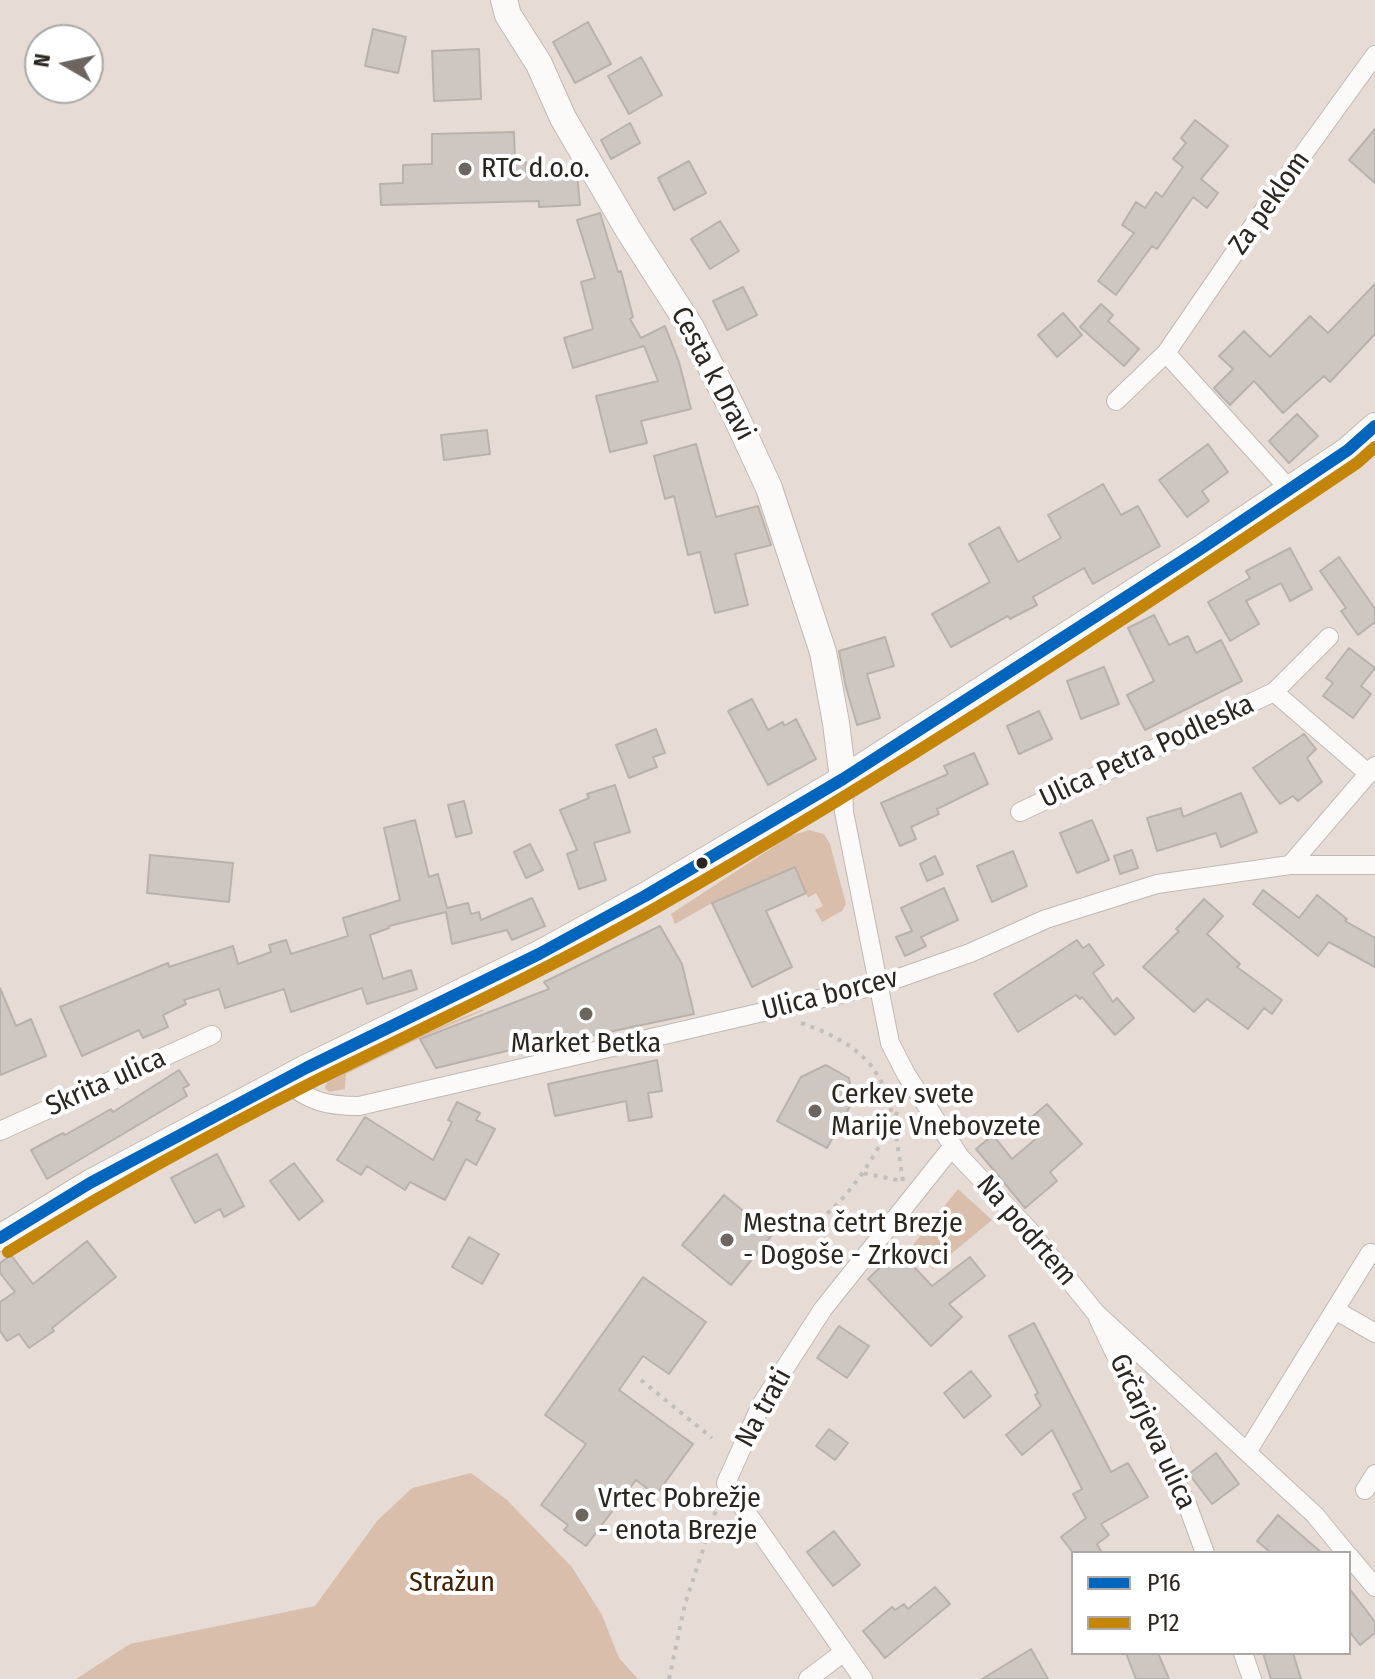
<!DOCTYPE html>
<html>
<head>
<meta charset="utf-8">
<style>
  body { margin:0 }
  #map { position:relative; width:1375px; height:1679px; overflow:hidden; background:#e6dcd5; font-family:"Fira Sans Condensed",sans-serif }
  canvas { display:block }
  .legend { position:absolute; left:1071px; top:1551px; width:280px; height:104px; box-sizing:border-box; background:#fff; border:2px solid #aba8a6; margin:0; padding:10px 14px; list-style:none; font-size:24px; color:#2c2621 }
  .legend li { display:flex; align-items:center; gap:16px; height:40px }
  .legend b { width:40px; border:2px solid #aba8a6 }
  .north { position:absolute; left:24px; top:24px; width:80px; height:80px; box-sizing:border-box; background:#fff; border:2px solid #aba8a6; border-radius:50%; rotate:279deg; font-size:22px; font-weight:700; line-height:32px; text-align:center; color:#2c2621 }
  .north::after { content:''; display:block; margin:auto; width:28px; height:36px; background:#6d6660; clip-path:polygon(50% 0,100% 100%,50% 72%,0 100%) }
</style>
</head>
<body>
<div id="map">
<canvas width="1375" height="1679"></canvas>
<ul class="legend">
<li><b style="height:10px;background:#0065bd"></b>P16</li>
<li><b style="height:10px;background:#c48608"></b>P12</li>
</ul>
<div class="north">N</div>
</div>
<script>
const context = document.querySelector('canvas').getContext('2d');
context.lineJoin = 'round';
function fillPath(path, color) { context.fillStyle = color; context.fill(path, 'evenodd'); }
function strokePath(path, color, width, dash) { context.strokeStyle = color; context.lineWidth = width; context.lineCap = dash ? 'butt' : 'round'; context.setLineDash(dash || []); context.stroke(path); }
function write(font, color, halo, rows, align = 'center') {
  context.font = font + ' "Fira Sans Condensed",sans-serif'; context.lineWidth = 8; context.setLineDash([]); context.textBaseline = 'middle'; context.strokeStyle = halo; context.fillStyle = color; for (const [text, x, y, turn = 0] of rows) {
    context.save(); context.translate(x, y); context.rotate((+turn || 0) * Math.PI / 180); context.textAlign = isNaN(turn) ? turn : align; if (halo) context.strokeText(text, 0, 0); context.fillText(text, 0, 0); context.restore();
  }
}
fillPath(new Path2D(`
  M809 830 824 834 830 844 846 904 842 911 822 922 815 910 823 906 816 893 808 898 795 868 712 903 675 924 671 914 790 836Z
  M481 1010H485L420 1038 346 1074 345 1089 329 1092 325 1088 327 1081C377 1055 428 1031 481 1010Z
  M958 1189 992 1220 933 1269 913 1245Z
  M471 1473 507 1500 572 1567 602 1615 619 1658 638 1679H76L130 1644 315 1606 377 1521 412 1488Z`), '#d9bfab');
const building = new Path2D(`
  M588 22 611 64 575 83 553 42Z
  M373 29 406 37 398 73 365 66Z
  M479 49 481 99 434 101 432 51Z
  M641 57 662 95 629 114 608 76Z
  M1195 120 1228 146 1201 179 1218 193 1207 208 1193 197 1157 249 1152 246 1116 295 1098 281 1134 233 1122 225 1136 202 1145 208 1156 192 1162 197 1183 167 1173 159 1186 143 1181 138Z
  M630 123 640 143 611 159 601 140Z
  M1375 129V183L1349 160Z
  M514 132 515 162H526V171L574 168 577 174 580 205 539 207V201L381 205 380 184 403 183V165L432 164V134Z
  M689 161 706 193 674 210 658 178Z
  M600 213 618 272 621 271 633 317 630 319 641 338 665 326 679 362 691 409 641 421 647 443 610 452 596 396 658 381 644 346 573 368 564 338 593 329 581 282 595 278 577 220Z
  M720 221 739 251 710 269 691 239Z
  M1375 284V334L1330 382 1324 376 1283 413 1254 381 1230 405 1214 388 1233 369 1219 356 1244 331 1270 357 1310 316 1328 333Z
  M743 287 757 315 727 330 713 301Z
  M1101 304 1113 315 1108 321 1139 349 1124 366 1080 327Z
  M1063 313 1082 335 1057 357 1038 335Z
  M1297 414 1318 436 1289 463 1269 441Z
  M487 430 490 454 444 460 441 435Z
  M696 444 716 517 758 506 771 545 735 554 748 605 715 613 700 552 688 555 674 496 665 499 654 456Z
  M1208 444 1228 472 1202 491 1209 501 1187 517 1159 480Z
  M1103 484 1121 515 1138 506 1160 546 1093 584 1084 568 1033 597 1037 605 1010 619 1008 616 951 647 932 614 990 582 969 544 999 527 1018 562 1061 538 1048 515Z
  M1290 548 1312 589 1290 601 1281 583 1246 601 1259 624 1230 641 1208 602 1250 578 1246 571Z
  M1339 557 1375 609V622L1358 635 1341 611 1346 608 1320 571Z
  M1154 615 1169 645 1188 636 1196 653 1221 640 1242 681 1145 730 1127 695 1154 681 1128 628Z
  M885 637 894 666 867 674 880 718 857 725 846 687 839 651Z
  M1349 648 1375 668 1361 686 1371 694 1353 718 1323 696 1333 683 1326 678Z
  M1104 667 1119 704 1081 719 1067 681Z
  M752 699 768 730 783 722 784 726 796 719 816 759 768 785 728 711Z
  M1039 711 1052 739 1019 754 1007 726Z
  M656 729 665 753 653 757 657 767 629 778 616 745Z
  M1304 734 1316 749 1307 758 1322 782 1298 801 1293 796 1280 804 1253 768Z
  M974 753 988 784 937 809 939 814 911 827 916 839 900 846 881 803 948 774 944 766Z
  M615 785 630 832 594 843 606 880 579 889 567 854 577 850 560 810 589 798 587 794Z
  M1241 793 1257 832 1221 847 1216 833 1157 851 1147 818 1181 808 1183 817Z
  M464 801 472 833 456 837 448 805Z
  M415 820 429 877 438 874 447 908 468 903 471 914 479 912 481 920 532 898 545 926 512 940 507 930 452 944 446 912 389 926V928L370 935 383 979 411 970 417 989 367 1004 362 988 291 1012 284 989 225 1008 219 989 184 1000 186 1004 163 1015 168 1027 143 1038 139 1030 82 1056 60 1007 168 963 169 967 233 946 238 964 271 952 269 945 286 940 291 954 348 936 343 918 400 900 384 828Z
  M1092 820 1109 860 1077 873 1060 833Z
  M530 844 543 870 526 878 514 852Z
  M1132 850 1138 868 1120 874 1114 856Z
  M1013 851 1027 886 992 902 977 866Z
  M150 855 233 863 229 902 147 893Z
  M935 856 943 874 927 881 920 864Z
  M795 867 806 893 766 911 792 967 752 987 712 903Z
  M944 888 958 920 921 937 926 946 905 956 896 937 912 931 901 908Z
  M1263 890 1299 918 1317 895 1347 919 1345 921 1375 938V967L1329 942 1318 956 1253 904Z
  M1204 899 1223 916 1207 934 1240 964 1237 967 1282 1000 1272 1014 1264 1008 1248 1029 1207 999 1194 1012 1143 967 1179 931 1176 929Z
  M660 926 682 964 694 1014 580 1038 577 1034 436 1068 420 1039 549 989 544 982Z
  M1077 940 1083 948 1089 944 1104 965 1093 973 1113 1002 1117 998 1134 1018 1115 1035 1082 997 1080 999 1076 995 1018 1032 994 994Z
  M0 988 16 1026 31 1019 46 1056 0 1075Z
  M657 1060 662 1091 648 1093 652 1117 629 1121 626 1101 555 1116 548 1084Z
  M826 1065 849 1078 853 1101 827 1148 777 1121 801 1077Z
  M179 1070 189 1085 183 1088 187 1096 47 1179 31 1150 63 1133 65 1135 111 1109 113 1112Z
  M457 1102 480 1113 476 1120 495 1129 476 1165 466 1159 445 1200 410 1182 405 1190 367 1166 361 1175 337 1160 365 1117 433 1160 452 1122 448 1120Z
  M1047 1104 1082 1144 1050 1172 1057 1181 1025 1208 976 1149 993 1135 1012 1159 1038 1137 1025 1123Z
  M217 1154 244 1206 224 1217 220 1209 195 1223 171 1178Z
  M294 1163 323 1201 299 1220 270 1181Z
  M724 1195 772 1235 731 1285 682 1245Z
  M469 1237 499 1254 482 1284 452 1267Z
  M87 1241 116 1277 52 1328 54 1331 29 1348 19 1334 7 1341 0 1331V1302L15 1292 0 1273V1263L11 1255 33 1284Z
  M898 1250 932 1286 970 1257 985 1276 949 1304 962 1317 931 1346 868 1279Z
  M643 1277 706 1322 669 1374 643 1356 619 1390 693 1444 656 1495 636 1480 586 1546 564 1530 568 1525 541 1505 586 1444 545 1415Z
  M1034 1323 1111 1472 1128 1463 1148 1497 1101 1524 1109 1535 1097 1544 1102 1553H1073L1061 1537 1086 1518 1073 1494 1082 1489 1052 1430 1022 1455 1006 1435 1041 1406 1035 1395 1038 1393 1009 1336Z
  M839 1326 869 1346 847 1378 817 1358Z
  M971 1371 991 1396 964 1418 944 1393Z
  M829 1429 848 1443 835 1460 816 1446Z
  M1216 1453 1239 1484 1212 1504 1189 1474Z
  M1278 1515 1322 1553H1271L1257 1541Z
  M834 1531 860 1565 833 1586 807 1552Z
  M935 1587 950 1604 885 1658 863 1631 892 1607 895 1610 904 1604 908 1609Z
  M1349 1588 1375 1622V1633L1360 1645 1349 1631Z
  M1031 1649 1048 1679H982Z
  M1126 1653H1158L1169 1679H1136Z
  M1263 1653H1293L1301 1679H1271Z`);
fillPath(building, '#cec6c0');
strokePath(building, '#b9b2ac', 2);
const street = new Path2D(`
  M1166 353 1290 490
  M1116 401 1166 353 1281 185 1375 55
  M1274 692 1369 774
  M843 779 844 812 890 1043 906 1074 960 1157 1028 1229 1095 1312 1315 1515 1346 1553
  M1020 812 1274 692 1329 637
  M1290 865 1375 766
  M283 1081C311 1101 324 1106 359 1106L879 985 970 953 1046 919 1157 884 1290 865H1375
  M0 1131 212 1035
  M1335 1310 1375 1333
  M1098 1318 1187 1504 1205 1553
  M1247 1452 1370 1253
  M1365 1490 1375 1474
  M1349 1556 1375 1587
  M1243 1653 1252 1679
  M808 1679 844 1652
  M863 1679 726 1483 761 1405 823 1309 953 1146`);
const secondary = new Path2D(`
  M504 0 508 15 539 64 563 118 629 231 690 326 733 410 769 488 823 652 836 723 843 779
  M0 1238 90 1183 306 1068 539 954 645 896 843 779 1199 550 1348 450 1375 426`);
strokePath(street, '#c0b9b3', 20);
strokePath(secondary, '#c0b9b3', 28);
strokePath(new Path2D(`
  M801 1023C893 1055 889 1095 903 1181L862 1173
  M811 1225C848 1205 884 1142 901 1104
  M641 1380 712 1438
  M669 1679 685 1604 718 1504`), '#c2bebb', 4, [4, 6]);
strokePath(street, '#fbfaf9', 18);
strokePath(secondary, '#fbfaf9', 26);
strokePath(new Path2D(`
  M0 1238 90 1183 306 1068 539 954 645 896 843 779 1199 550 1348 450 1375 426`), '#0065bd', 12);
strokePath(new Path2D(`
  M8 1252C109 1190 212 1133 317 1080 430 1024 544 972 654 909 895 772 1127 618 1357 463L1375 447`), '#c48608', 12);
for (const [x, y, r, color] of [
  [465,169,8,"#6d6660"],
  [702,863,7,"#2c2621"],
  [586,1014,8,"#6d6660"],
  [815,1111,8,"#6d6660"],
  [727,1240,8,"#6d6660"],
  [582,1515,8,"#6d6660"]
]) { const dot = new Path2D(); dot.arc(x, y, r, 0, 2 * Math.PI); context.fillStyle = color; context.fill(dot); strokePath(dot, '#fff', 3); }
write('28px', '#2c2621', '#fff', [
  ["RTC d.o.o.",481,169],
  ["Market Betka",586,1044,"center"],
  ["Cerkev svete",831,1095],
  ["Marije Vnebovzete",831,1127],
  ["Mestna četrt Brezje",743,1224],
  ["- Dogoše - Zrkovci",743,1256],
  ["Vrtec Pobrežje",598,1499],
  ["- enota Brezje",598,1531]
], 'left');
write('28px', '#2c2621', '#fff', [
  ["Za peklom",1270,203,-55],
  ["Cesta k Dravi",712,374,62],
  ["Ulica Petra Podleska",1147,752,-25],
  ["Ulica borcev",830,995,-14],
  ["Skrita ulica",106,1083,-24],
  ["Na podrtem",1026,1231,49],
  ["Na trati",764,1408,-61],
  ["Grčarjeva ulica",1152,1432,65]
]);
write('28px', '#432302', '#fff', [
  ["Stražun",452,1583]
]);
</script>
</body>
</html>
